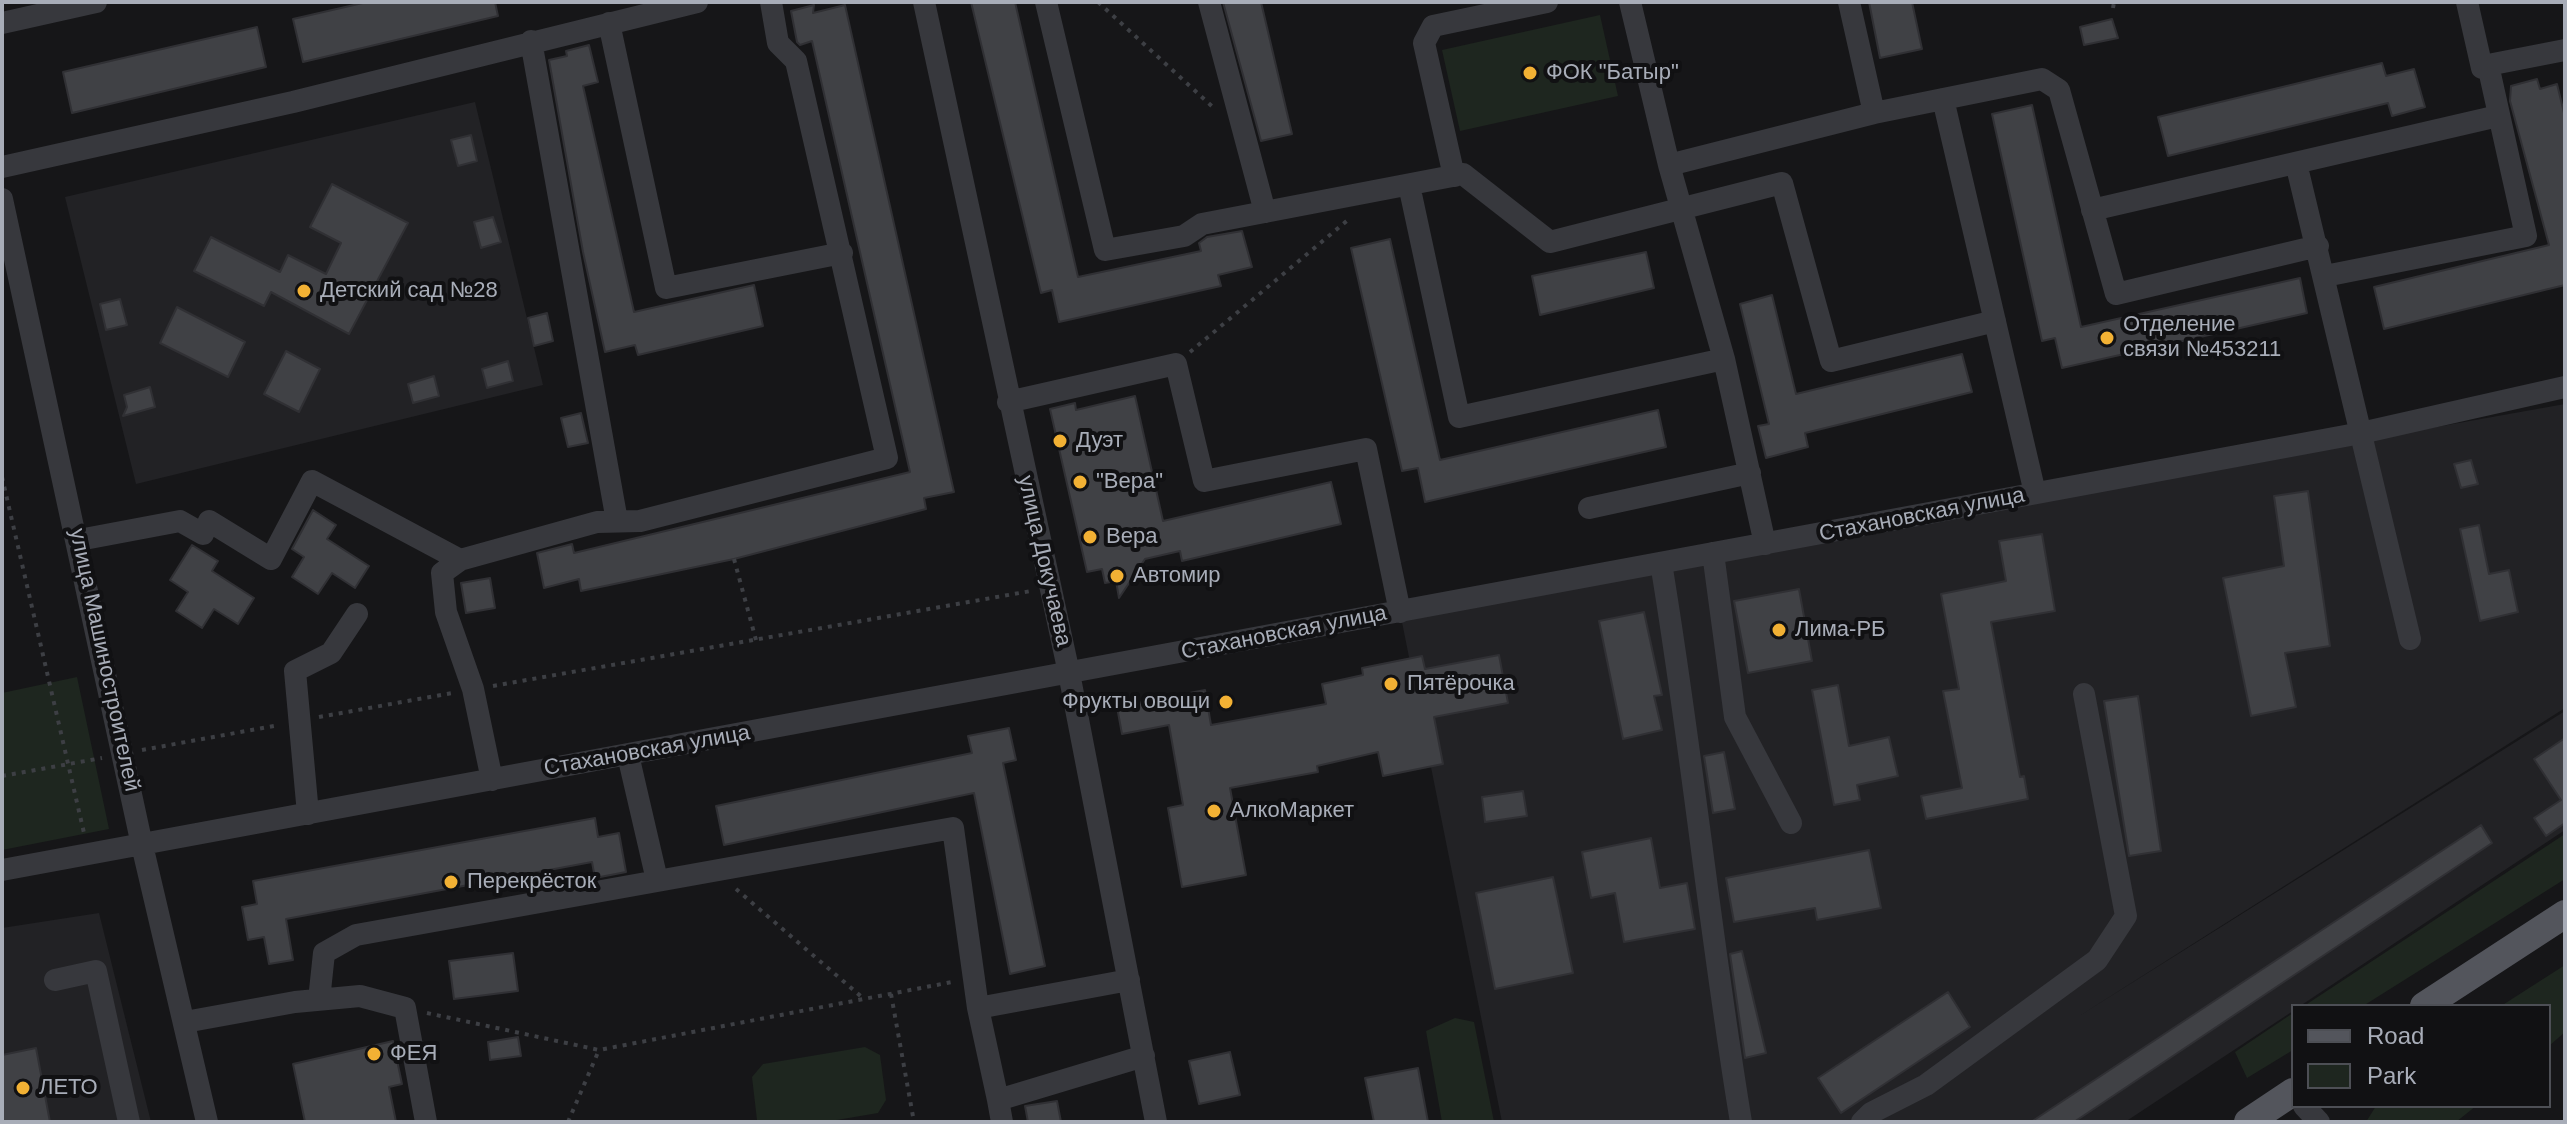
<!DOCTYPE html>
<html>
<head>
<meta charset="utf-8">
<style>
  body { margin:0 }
  #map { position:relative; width:2567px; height:1124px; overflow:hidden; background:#161618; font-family:Arial,sans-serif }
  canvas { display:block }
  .frame { position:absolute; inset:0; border:4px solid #a8adb8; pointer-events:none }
  .legend { position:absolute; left:2291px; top:1004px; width:260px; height:104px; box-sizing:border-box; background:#111113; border:2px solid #4d4f55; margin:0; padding:10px 14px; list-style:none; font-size:24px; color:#a8adb8 }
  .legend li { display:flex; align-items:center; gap:16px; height:40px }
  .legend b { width:40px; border:2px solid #4d4f55 }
</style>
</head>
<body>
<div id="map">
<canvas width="2567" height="1124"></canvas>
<div class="frame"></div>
<ul class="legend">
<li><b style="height:10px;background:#53555c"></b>Road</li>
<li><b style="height:22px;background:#1e261f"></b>Park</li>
</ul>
</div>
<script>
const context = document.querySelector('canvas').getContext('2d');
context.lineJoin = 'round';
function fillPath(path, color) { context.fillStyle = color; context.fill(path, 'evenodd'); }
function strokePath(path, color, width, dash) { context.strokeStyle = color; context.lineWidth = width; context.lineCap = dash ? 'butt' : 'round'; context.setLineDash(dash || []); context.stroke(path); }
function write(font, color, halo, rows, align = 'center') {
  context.font = font + ' Arial,sans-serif'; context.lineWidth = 8; context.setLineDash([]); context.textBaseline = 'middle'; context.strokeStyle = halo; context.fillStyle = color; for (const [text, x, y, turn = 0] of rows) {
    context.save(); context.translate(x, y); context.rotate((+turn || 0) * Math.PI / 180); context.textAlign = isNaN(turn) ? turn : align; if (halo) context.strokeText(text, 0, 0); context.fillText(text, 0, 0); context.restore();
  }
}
fillPath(new Path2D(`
  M475 102 543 385 136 484 65 197Z
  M2565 404V708L2076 1018 2565 711V830L2300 1006H2293V1011L2125 1122H1502L1400 612Z
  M99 913 151 1122H2V928Z`), '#222225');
fillPath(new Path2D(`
  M1600 15 1618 96 1460 131 1442 50Z
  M77 677 109 829 2 850V693Z
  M2565 834V879L2363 1006H2304Z
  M2565 965V1032L2549 1046V1006H2501Z
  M2293 1013V1050L2247 1078 2235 1052Z
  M1455 1018 1474 1022 1494 1122H1442L1426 1031Z
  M865 1047 880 1055 886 1100 878 1113 825 1122 757 1120 752 1077 763 1064Z
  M2376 1106H2476L2456 1122H2366Z`), '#1e261f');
const building = new Path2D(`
  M367 2H495L498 16 303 62 293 19Z
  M971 2H1015L1078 277 1201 251 1199 243 1207 237 1242 231 1252 267 1218 275 1221 286 1059 322 1052 290 1041 293Z
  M1223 2H1261L1292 134 1261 141Z
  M1869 2H1912L1922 49 1880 58Z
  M814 5 813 13 845 5 954 492 924 498 926 509 734 559 581 591 579 579 544 588 537 553 572 544 574 553 910 472 812 41 800 45 797 42 791 11Z
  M2112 19 2118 38 2084 45 2080 27Z
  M257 27 266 67 72 113 63 72Z
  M589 45 598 82 583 86 634 312 754 285 763 326 638 355 635 345 605 352 583 252 549 60 567 56 566 51Z
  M2382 63 2386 76 2414 69 2425 107 2392 116 2388 103 2168 156 2158 117Z
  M2537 79 2540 89 2557 84 2565 117V285L2384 329 2374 287 2549 245 2510 101 2511 86Z
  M2032 105 2081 327 2300 278 2307 313 2062 368 2055 338 2042 341 1992 114Z
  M471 135 477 161 458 166 451 140Z
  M332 184 408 223 349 334 271 292 264 306 194 271 211 237 280 272 288 255 326 274 341 243 310 227Z
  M493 217 501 242 481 248 474 222Z
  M1390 239 1440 460 1658 410 1666 447 1425 502 1418 468 1402 471 1351 248Z
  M1646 252 1654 288 1540 315 1532 276Z
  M1772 295 1796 394 1962 354 1972 392 1805 433 1808 447 1766 458 1758 426 1769 424 1740 304Z
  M120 299 127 325 106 330 100 304Z
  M177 307 245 342 228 377 160 343Z
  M547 313 553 341 534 346 528 318Z
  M286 351 320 369 299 412 264 394Z
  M508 361 513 381 487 388 482 369Z
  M434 376 439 396 413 403 408 384Z
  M150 387 155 407 123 416 127 407 124 395Z
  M1135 396 1163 521 1331 482 1341 524 1182 561 1180 551 1145 559 1119 598 1116 581 1105 583 1102 569 1087 572 1050 409 1075 403 1076 410Z
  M581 413 588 443 568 447 561 418Z
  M2471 460 2478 484 2461 488 2454 464Z
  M2308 491 2330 646 2285 653 2296 707 2251 716 2223 578 2284 566 2274 496Z
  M313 510 336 525 327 539 369 566 355 588 332 573 318 594 292 577 304 557 292 549Z
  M2479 525 2489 574 2509 570 2518 612 2480 621 2460 529Z
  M2042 534 2055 611 1991 622 2020 777 2024 776 2028 799 1926 819 1921 796 1962 788 1943 691 1959 689 1941 594 2006 581 1999 541Z
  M192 545 218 561 212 571 254 598 238 624 214 609 202 628 176 611 188 592 170 580Z
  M490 578 495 608 466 613 461 583Z
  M1799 589 1812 661 1748 673 1734 601Z
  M1644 612 1662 695 1654 696 1662 730 1623 739 1599 621Z
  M1499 655 1508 703 1434 717 1443 764 1383 776 1378 752 1317 766 1318 772 1230 788 1246 875 1182 887 1168 808 1183 805 1169 725 1122 734 1117 707 1205 690 1211 725 1326 704 1322 684 1363 675 1362 668 1422 656 1425 669Z
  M1838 685 1849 746 1889 737 1898 776 1857 785 1860 800 1834 805 1812 690Z
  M2138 696 2161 851 2129 856 2104 701Z
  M1009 728 1016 760 1003 763 1045 966 1010 974 974 793 724 845 716 806 972 753 968 736Z
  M2565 738V823L2546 836 2534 818 2561 800 2534 759Z
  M1724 752 1735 809 1713 813 1704 756Z
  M1523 791 1527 816 1485 822 1482 797Z
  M595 818 598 837 619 833 626 872 595 878 592 862 286 919 293 960 269 964 264 937 248 940 242 907 257 904 253 881Z
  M2481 825 2492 843 2074 1122H2031Z
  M1651 838 1660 888 1687 883 1695 929 1624 942 1615 893 1591 898 1582 852Z
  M1869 850 1881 908 1817 920 1815 908 1734 922 1726 878Z
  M1553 877 1573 973 1495 989 1476 893Z
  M1742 951 1766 1053 1745 1058 1730 954Z
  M513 953 518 991 454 999 449 961Z
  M1948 992 1970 1027 1841 1113 1818 1078Z
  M518 1037 521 1056 490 1060 488 1042Z
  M393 1041 402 1084 389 1087 396 1122H305L293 1064Z
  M36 1048 50 1122H2V1055Z
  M1230 1052 1240 1095 1199 1104 1189 1061Z
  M1418 1068 1428 1122H1374L1365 1078Z
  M1057 1101 1061 1122H1028L1025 1106Z`);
fillPath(building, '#404145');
strokePath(building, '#303034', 2);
strokePath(new Path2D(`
  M1098 2 1215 109
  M2113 8 2114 2
  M1190 352 1349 219
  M2 477 84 833
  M734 559 756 640
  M493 686 1031 591
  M319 717 452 693
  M142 750 279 725
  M2 776 102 758
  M736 889 864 999
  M891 994 914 1122
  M427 1013 599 1050 952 982
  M568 1122 599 1050`), '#3d3f44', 4, [4, 6]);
strokePath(new Path2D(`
  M924 2 1069 673 1156 1122
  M1046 2 1105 250 1184 236 1202 224 1463 174 1550 242 1782 183 1831 361 1995 321
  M1209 2 1265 212
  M1630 2 1669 165
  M1849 2 1874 113
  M2467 2 2482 68 2488 65
  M2 23 96 2
  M609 23 666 288 842 253
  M531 41 617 521
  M1943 99 2035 493
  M2296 163 2410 639
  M2 167 293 102 697 2
  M1454 176 1424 43 1433 26 1547 2
  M1409 185 1459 417 1724 359
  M2 199 142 845 207 1122
  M2092 210 2498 116
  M2325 276 2526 236 2488 65 2565 50
  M1008 402 1176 364 1204 481 1366 449 1400 612
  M1589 508 1750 473
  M79 540 180 521 203 534 209 521 271 559 312 481 460 560
  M1765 544 1724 359 1669 165 1874 113 2042 79 2059 90 2116 294 2318 246
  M1713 553 1735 717 1791 823
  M1661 563C1692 749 1710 936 1741 1122
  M628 755 657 880
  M492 780 473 689 446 612 442 573 460 560 597 522 640 521 887 458 796 61 778 43 771 2
  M308 814 295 671 331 653 357 614
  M2 870 2361 433 2565 387
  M55 980 96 971 129 1122
  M319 1000 324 953 356 935 953 828 978 1008
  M185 1022 295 1002 360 996 405 1008 426 1122
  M998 1100 978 1008 1129 980
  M2304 1106 2319 1122
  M1002 1122 998 1100 1144 1056
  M1862 1122 1871 1113 1926 1085 2097 960 2126 916 2084 694`), '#37383d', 22);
strokePath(new Path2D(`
  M2424 1006 2565 914
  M2248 1122 2293 1092`), '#53555c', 28);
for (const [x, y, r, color] of [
  [1530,73,8,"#f2b134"],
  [304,291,8,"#f2b134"],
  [2107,338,8,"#f2b134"],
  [1060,441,8,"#f2b134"],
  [1080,482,8,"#f2b134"],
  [1090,537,8,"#f2b134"],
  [1117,576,8,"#f2b134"],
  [1779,630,8,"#f2b134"],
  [1391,684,8,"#f2b134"],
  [1226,702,8,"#f2b134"],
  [1214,811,8,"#f2b134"],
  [451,882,8,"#f2b134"],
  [374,1054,8,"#f2b134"],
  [23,1088,8,"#f2b134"]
]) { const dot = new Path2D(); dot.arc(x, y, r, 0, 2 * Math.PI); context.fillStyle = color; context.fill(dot); strokePath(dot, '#111113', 3); }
write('22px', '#a8adb8', '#111113', [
  ["ФОК \"Батыр\"",1546,73],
  ["Детский сад №28",320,291],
  ["Отделение",2123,325],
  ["связи №453211",2123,350],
  ["Дуэт",1076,441],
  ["\"Вера\"",1096,482],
  ["Вера",1106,537],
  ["Автомир",1133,576],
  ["Лима-РБ",1795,630],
  ["Пятёрочка",1407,684],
  ["Фрукты овощи",1210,702,"right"],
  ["АлкоМаркет",1230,811],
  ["Перекрёсток",467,882],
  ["ФЕЯ",390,1054],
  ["ЛЕТО",39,1088]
], 'left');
write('22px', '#a8adb8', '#111113', [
  ["Стахановская улица",1922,515,-11],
  ["улица Докучаева",1044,561,77],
  ["Стахановская улица",1284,633,-11],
  ["улица Машиностроителей",104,660,78],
  ["Стахановская улица",647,751,-10]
]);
</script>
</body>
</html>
